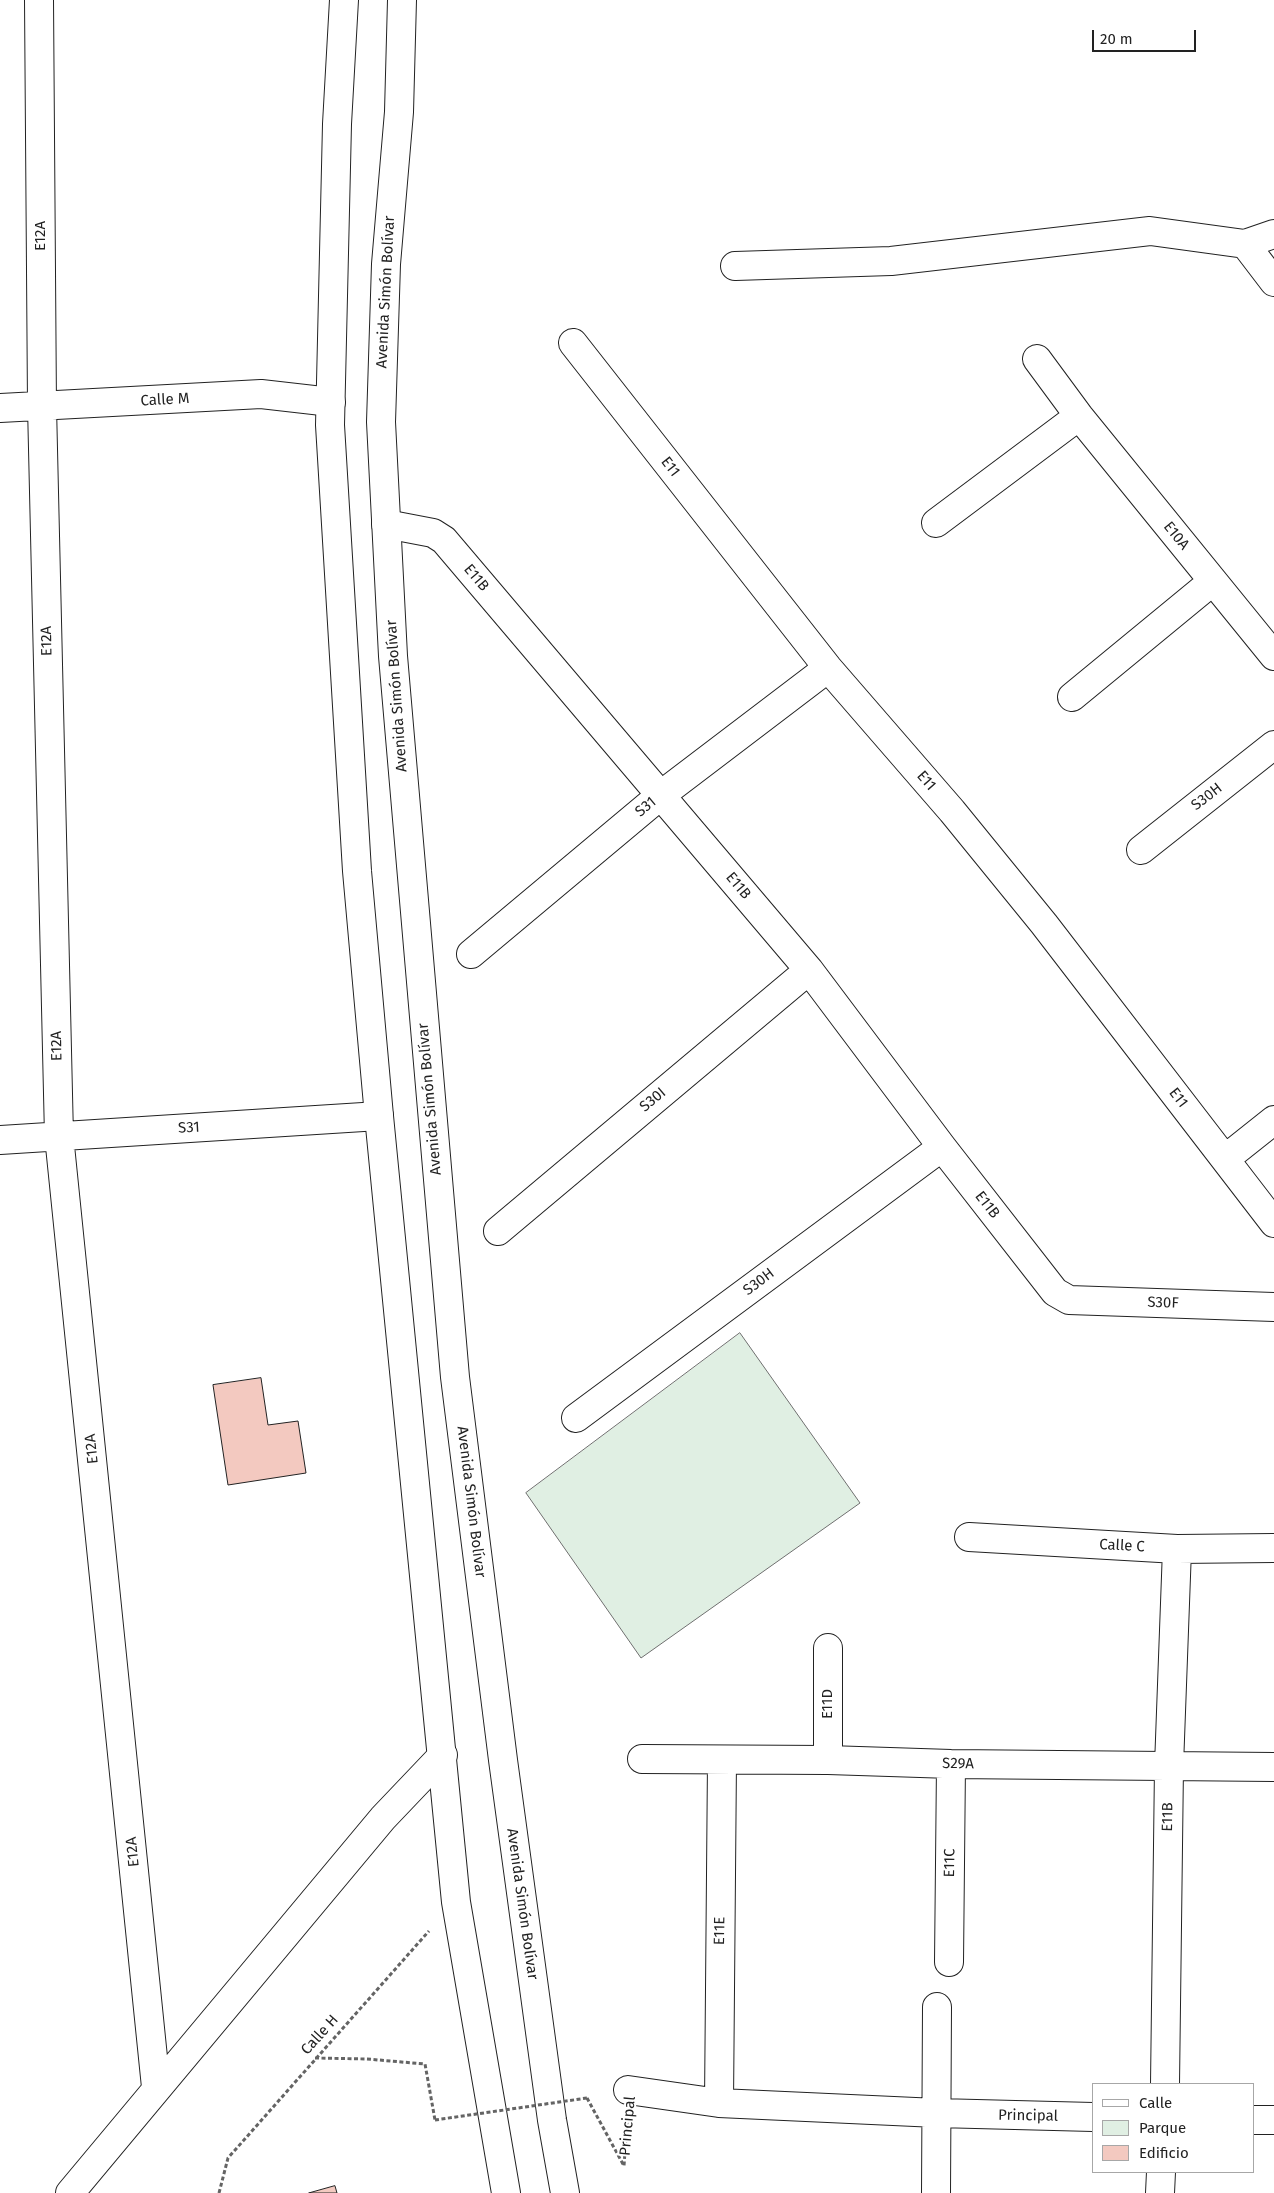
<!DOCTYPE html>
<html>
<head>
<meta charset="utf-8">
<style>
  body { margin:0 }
  #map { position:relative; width:1274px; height:2193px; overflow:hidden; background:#fff; font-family:"Fira Sans",sans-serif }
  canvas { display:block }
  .legend { position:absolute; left:1092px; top:2083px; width:162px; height:90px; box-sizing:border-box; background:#fff; border:1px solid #a7a7a7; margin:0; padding:6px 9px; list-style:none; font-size:15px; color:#222 }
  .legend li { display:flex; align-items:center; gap:10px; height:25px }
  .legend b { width:25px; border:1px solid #a7a7a7 }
  .scale { position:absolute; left:1092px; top:30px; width:104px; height:22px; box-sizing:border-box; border:2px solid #222; border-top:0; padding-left:6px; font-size:15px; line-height:18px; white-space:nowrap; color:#222; -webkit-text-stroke:4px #fff; paint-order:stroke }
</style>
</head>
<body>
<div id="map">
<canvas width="1274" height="2193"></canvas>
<ul class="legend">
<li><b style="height:6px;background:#fff"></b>Calle</li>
<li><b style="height:14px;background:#e0efe3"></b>Parque</li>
<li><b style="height:14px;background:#f3c9c0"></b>Edificio</li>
</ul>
<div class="scale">20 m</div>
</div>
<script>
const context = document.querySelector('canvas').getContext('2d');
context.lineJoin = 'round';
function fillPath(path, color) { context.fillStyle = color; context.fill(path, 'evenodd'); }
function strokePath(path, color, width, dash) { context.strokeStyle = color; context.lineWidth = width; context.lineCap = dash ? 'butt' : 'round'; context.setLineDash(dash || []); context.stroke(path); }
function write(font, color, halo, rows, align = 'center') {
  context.font = font + ' "Fira Sans",sans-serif'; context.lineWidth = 4; context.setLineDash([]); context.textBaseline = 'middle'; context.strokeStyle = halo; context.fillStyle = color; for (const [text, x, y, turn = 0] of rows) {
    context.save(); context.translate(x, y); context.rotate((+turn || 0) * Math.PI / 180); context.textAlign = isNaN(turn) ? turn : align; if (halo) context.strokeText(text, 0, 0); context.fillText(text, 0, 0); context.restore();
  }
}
const green = new Path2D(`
  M740 1333 860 1503 641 1658 526 1493Z`);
fillPath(green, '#e0efe3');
strokePath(green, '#6f6f6f', 1);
const building = new Path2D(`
  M261 1378 268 1425 298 1421 306 1473 228 1485 213 1385Z
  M335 2186 337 2193H309Z`);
fillPath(building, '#f3c9c0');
strokePath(building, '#222', 1);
const minor = new Path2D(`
  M39 0 42 406 59 1136 156 2087
  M1245 244 1274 282
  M735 266 891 261 1150 231 1245 244 1274 234
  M573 343 828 668 952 811 1044 924 1274 1223
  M1037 359 1079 416 1274 656
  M0 408 261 394 331 402
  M936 523 1079 416
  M386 524 433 533 444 540 809 970 942 1147 1055 1292 1069 1300 1274 1307
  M1072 697 1213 581
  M1141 850 1274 745
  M471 954 661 795 828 668
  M0 1140 379 1116
  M1225 1159 1274 1120
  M498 1231 809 970
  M576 1418 942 1147
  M969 1537 1177 1549 1274 1548
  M828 1648V1760
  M642 1759 828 1760 951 1764 1274 1767
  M949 1962 951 1764
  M1165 2084 1169 1766 1177 1549
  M628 2090 719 2103 937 2113 1093 2117
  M719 2103 722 1760
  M1253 2120H1274
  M70 2193 383 1818 443 1755
  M936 2193 937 2007
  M1160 2193 1161 2172`);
const trunk = new Path2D(`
  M344 0 337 124 330 425 357 871 379 1116 456 1902 506 2193
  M402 0 399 112 386 264 381 422 393 656 455 1377 503 1760 552 2120 565 2193`);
strokePath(minor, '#222', 30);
strokePath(trunk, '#222', 30);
strokePath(new Path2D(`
  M315 2058 367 2059 425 2064 435 2120
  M587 2098 624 2166 627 2122
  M219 2193 228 2158 429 1931`), '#646464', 3, [4, 2.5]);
strokePath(minor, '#fff', 28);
strokePath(trunk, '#fff', 28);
strokePath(new Path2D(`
  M435 2120 587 2098`), '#646464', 3, [4, 2.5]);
write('15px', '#222', '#fff', [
  ["E12A",41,236,-90],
  ["Avenida Simón Bolívar",386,292,-87],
  ["Calle M",165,400,-3],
  ["E11",670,467,52],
  ["E10A",1176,536,51],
  ["E11B",476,578,50],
  ["E12A",47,641,-91],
  ["Avenida Simón Bolívar",397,696,-94],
  ["E11",926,781,49],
  ["S30H",1207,797,-38],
  ["S31",646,807,-40],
  ["E11B",738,886,50],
  ["E12A",57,1046,-91],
  ["E11",1178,1098,52],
  ["Avenida Simón Bolívar",430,1099,-95],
  ["S30I",653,1100,-40],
  ["S31",189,1128,-3],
  ["E11B",987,1205,52],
  ["S30H",759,1282,-37],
  ["S30F",1163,1303,2],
  ["E12A",92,1449,-96],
  ["Avenida Simón Bolívar",471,1502,83],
  ["Calle C",1122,1546,3],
  ["E11D",828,1704,-90],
  ["S29A",958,1764,1],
  ["E11B",1168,1817,-89],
  ["E12A",133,1852,-96],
  ["E11C",950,1863,-89],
  ["Avenida Simón Bolívar",522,1904,82],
  ["E11E",720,1931,-89],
  ["Calle H",320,2035,-48],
  ["Principal",1028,2116,1],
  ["Principal",628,2126,-85]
]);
</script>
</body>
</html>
